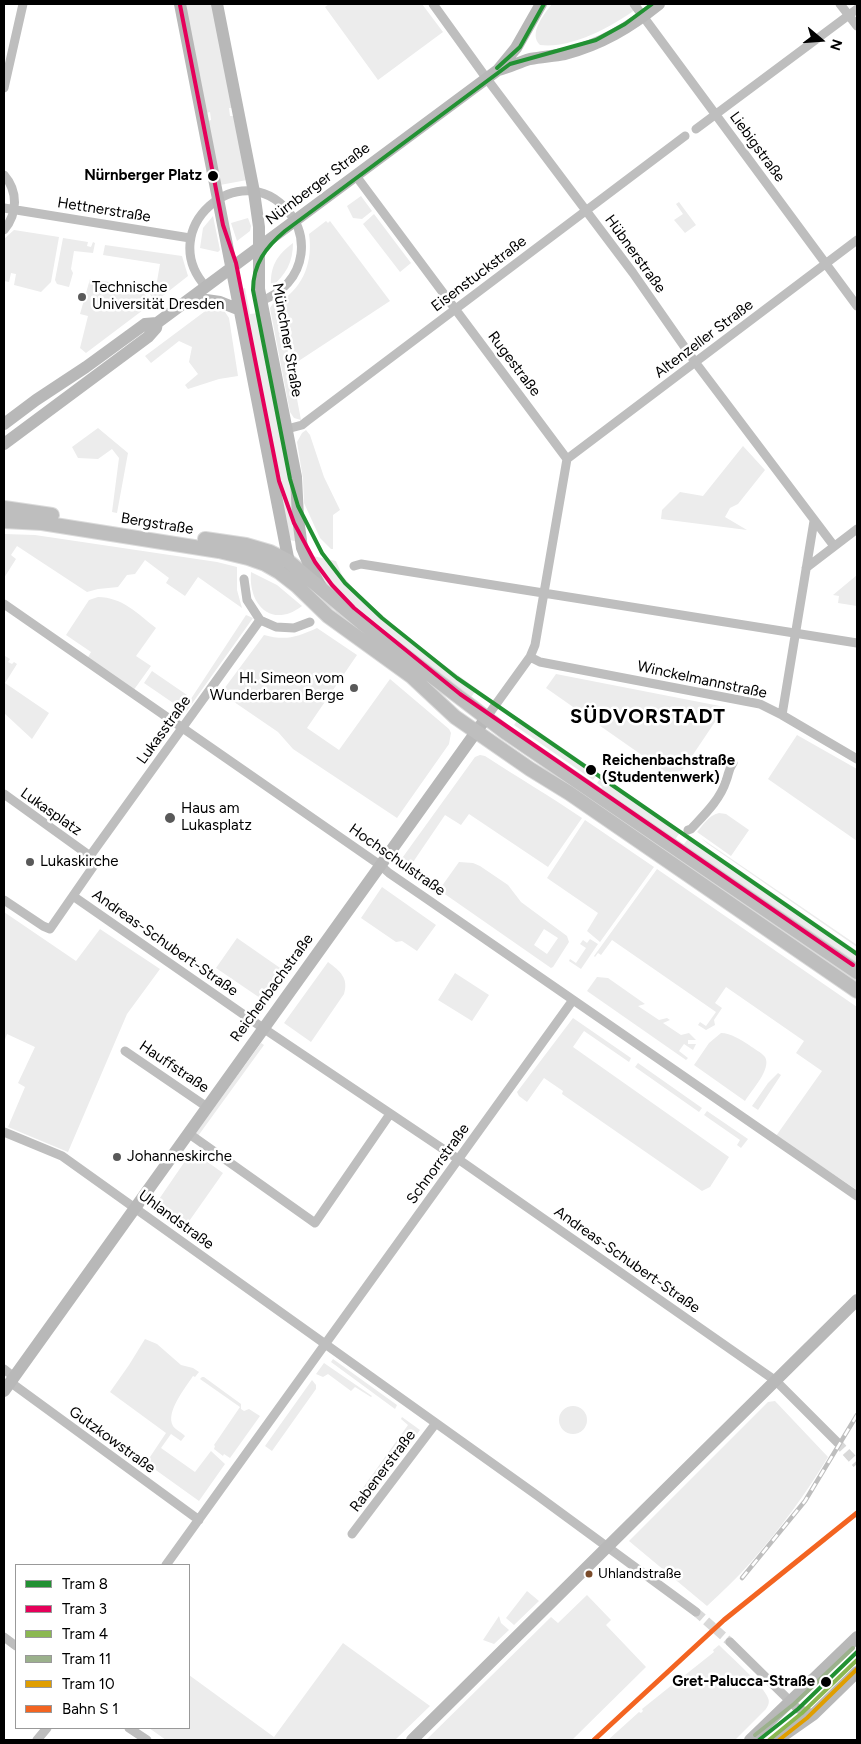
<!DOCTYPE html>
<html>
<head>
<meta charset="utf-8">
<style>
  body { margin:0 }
  #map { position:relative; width:861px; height:1744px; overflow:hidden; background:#fff; font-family:Figtree,sans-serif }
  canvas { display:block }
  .frame { position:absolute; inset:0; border:5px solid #000; pointer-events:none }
  .legend { position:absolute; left:15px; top:1564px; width:175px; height:165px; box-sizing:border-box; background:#fff; border:1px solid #999; margin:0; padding:6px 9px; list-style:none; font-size:15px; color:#000 }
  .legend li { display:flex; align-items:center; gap:10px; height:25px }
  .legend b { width:25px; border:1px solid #999 }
  .north { position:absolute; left:796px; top:15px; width:50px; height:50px; -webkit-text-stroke:4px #fff; paint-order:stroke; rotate:108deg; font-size:14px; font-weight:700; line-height:20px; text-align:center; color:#000 }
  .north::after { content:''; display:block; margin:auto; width:18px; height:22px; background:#000; clip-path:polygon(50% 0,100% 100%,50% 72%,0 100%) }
</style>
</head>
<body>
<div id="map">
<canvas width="861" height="1744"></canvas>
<div class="frame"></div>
<ul class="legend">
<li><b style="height:6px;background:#229133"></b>Tram 8</li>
<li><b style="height:6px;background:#e5005a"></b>Tram 3</li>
<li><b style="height:6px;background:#8bb851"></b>Tram 4</li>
<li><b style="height:6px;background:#9bb18c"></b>Tram 11</li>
<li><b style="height:6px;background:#e09e00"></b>Tram 10</li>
<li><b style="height:6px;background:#f36421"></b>Bahn S 1</li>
</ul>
<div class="north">N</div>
</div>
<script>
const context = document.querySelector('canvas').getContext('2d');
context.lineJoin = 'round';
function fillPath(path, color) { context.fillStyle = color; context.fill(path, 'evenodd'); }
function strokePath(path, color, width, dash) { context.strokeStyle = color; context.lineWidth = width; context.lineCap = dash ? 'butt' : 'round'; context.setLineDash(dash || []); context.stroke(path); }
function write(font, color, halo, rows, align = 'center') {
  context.font = font + ' Figtree,sans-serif'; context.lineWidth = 5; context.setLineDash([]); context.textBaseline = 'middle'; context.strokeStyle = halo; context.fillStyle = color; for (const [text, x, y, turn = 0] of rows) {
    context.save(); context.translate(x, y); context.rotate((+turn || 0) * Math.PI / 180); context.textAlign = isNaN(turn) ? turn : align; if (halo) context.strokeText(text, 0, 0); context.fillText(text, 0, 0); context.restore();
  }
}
fillPath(new Path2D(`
  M185 4H213L233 108H229L230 116H234L247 180 220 185 208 121 211 120 210 112 206 113Z
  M329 4H422L443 32 378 80 325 7Z
  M552 4H643C617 24 574 49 540 45 528 34 544 14 552 4Z
  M361 196 372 211 362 219 353 218 347 206Z
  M679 202 696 225 685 233 674 220 683 214 676 204Z
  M374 214 411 263 400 272 363 224Z
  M213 216 220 250 218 252 200 248 203 228Z
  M248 218 251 226 250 231 237 241 231 223Z
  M326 221 328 223 330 221 390 301 294 364 290 352 281 301C304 286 313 261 309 234Z
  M14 230 59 237 51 282 41 292 14 285 16 274 11 273 9 282 4 281V239Z
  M63 238 88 242 87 246 91 247 93 242 95 243 93 253 74 251 71 269 73 273 69 287 57 284 55 280Z
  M293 243C293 262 286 275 271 287 270 266 277 255 293 243Z
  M105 245 182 256 188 276 155 302 144 285 156 287 160 264 103 255Z
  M90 279 140 287 151 304 86 353 80 348 88 316 80 314Z
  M245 288 250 314 259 313 291 474 298 542 290 540 241 289Z
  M276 299 279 304 301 420 294 418 290 412 270 308Z
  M214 308 225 312 229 318 238 376 219 379 188 389 185 385 198 374 189 362 192 347 179 341 151 363 145 356 208 309Z
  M98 428 128 453 117 513 112 512 119 458 112 449 98 459 78 458 72 447Z
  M306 430 310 435 324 477 340 510 333 515V549H331L320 538 304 503 303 479 297 442 302 433Z
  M743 446 765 470 738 504 730 508 725 517 747 530 661 519 662 510 680 492 703 496Z
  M4 534 35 535 217 562 237 567V590L242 608 198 577 185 596 166 583 169 578 145 560 135 574 127 575 118 587 98 589 87 592 17 546 11 555 16 559 4 578Z
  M308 555 336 561 342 575 360 596 421 648 477 689 469 700 409 653 339 595 332 583 327 584 316 570Z
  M251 572 277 585 302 606C272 629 248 605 251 572Z
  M857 575V606L838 603 839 596 833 595Z
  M98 597C122 597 138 614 156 628L136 656 151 666 133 691 87 659 91 652 66 635 89 600Z
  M246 615 253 618 186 712 183 711Z
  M317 628 357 655 307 728 339 750 390 679 449 729 451 733 449 744 397 818 293 749 278 732 221 693 264 635C286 641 297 637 317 628Z
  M5 656 10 659 8 662 12 664 14 662 17 664 5 683 49 713 32 739 4 713V658Z
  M152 671 187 695 179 707 144 683Z
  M556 674 725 707 684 768C678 773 674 774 666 772L546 688Z
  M519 718 599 773 593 780 514 725Z
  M797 735 857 769V841L768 779Z
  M480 755 485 756C517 777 550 796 582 818L548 867 469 814 461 825 445 815 409 868 400 861 475 757Z
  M602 776 681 831 674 841 600 790 602 787 597 783Z
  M719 813 726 814 749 830 731 856 697 832C704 824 708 816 719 813Z
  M585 820 654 867 600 942 587 931 598 913 547 878Z
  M690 836 857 951V967L682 847Z
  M701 838 857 945V947L708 844Z
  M676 854 857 978V985L673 859Z
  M459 862 473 863 480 866 508 885 521 902 567 936 569 942 553 967 551 968 439 890ZM544 929 558 938 547 954 534 945Z
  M657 869 857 1007V1190L776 1136 822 1071 796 1053 804 1041 726 987 715 1003 722 1008 714 1020 715 1025 706 1030 698 1025 700 1022 706 1026 716 1012 612 940 601 955 598 953 595 957 594 956Z
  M382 887 436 925 417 951 402 941 396 942 361 918Z
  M4 912 76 961 100 929 160 969 127 1014 68 1152 8 1127 25 1087 18 1083 35 1047 7 1034 4 1042Z
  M237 938 283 970 263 1000 216 968Z
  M590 939 598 944 581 969 569 961 570 959 576 963 586 948 580 944 583 940 587 943Z
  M328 962C340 971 349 978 344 994L311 1042 284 1023Z
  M455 973 489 995 472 1021 438 1000Z
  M597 977 608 978 645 1004 638 1006 659 1020 667 1018 670 1020 663 1023 681 1035 689 1033 696 1040H688V1044H696L693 1050 684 1044 679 1051 688 1058 686 1060 587 991Z
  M573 1018 631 1058 629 1062 584 1031 573 1047 729 1157 710 1187 702 1191 562 1094 563 1091 544 1078 527 1102 519 1096 517 1092Z
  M721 1033C731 1033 741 1040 749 1045 754 1049 761 1052 765 1057 772 1069 751 1091 745 1101L694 1065 709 1043Z
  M261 1043 264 1045 198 1136 195 1134Z
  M638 1063 702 1108 699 1112 635 1067Z
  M778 1073 781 1075 758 1110 752 1106 768 1083Z
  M707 1111 748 1139 741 1148 737 1145 740 1140 704 1115Z
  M192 1151 223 1173 185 1227 155 1205Z
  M145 1339 157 1344 181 1365 193 1368 199 1372 195 1377 193 1376C186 1387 165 1412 173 1426 175 1429 182 1433 185 1436L181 1441 171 1434 161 1448 195 1472 211 1451 225 1464 199 1501 146 1463 166 1433 110 1392 129 1365Z
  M333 1359 397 1405 395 1409 331 1362Z
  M324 1363 372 1396 371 1397 355 1387 351 1391 328 1374 323 1377 316 1374Z
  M202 1377H204L241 1404V1409L244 1411 249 1409 260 1416 230 1458 224 1454 223 1456 214 1449 215 1446 214 1445 240 1407 200 1379Z
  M312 1380 316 1385V1389L272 1451 265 1446Z
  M775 1401 828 1457C806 1494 779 1530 751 1562 737 1578 722 1592 707 1606L629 1541 768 1402Z
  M559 1420a14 14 0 1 1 28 0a14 14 0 1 1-28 0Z
  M402 1417 420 1430 359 1513 350 1506 408 1425 401 1419Z
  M527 1591 539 1601 514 1625 506 1618Z
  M587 1595 611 1620 606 1625 646 1667 572 1740H426L551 1617 558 1623Z
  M499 1616 501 1623 509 1630 494 1644 483 1640Z
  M343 1643 430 1706 395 1740H166L149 1728H189V1675L274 1737Z
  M719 1645C730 1656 764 1686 768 1698 770 1702 768 1706 766 1709L735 1740H608L639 1712 641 1713 643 1711 642 1709 677 1681 678 1682 681 1680 680 1679 714 1652 713 1650Z`), '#ececec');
strokePath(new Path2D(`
  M837 1442 857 1464
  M696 1612 730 1642`), '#d9d9d9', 9, [9, 4.5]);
const primary = new Path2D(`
  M4 508 52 515
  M4 521 42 523 219 551 248 558 265 564 279 572 297 586 328 616 411 676 455 717 530 769 569 793 857 991
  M205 539 246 545 270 552 288 561 362 623 505 732 857 972`);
strokePath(primary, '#dbdbdb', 16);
strokePath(new Path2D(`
  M433 4 487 79 633 273 695 362 834 546
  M634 4 857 306
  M840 4 857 26
  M4 88 23 4
  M696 129 857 9
  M4 175C18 191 18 213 4 230
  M356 176 567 459 535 645 530 657 486 718
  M4 208 190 238
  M206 287C154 229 240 154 288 211 298 223 303 238 301 254 298 277 282 293 261 301
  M287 429 302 425 307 421 685 136
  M567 459 857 240
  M354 566 361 564 374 566 857 643
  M806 568 857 529
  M244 579 247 600 260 620 276 627 294 628 310 622
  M4 604 380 865 389 873 427 899 857 1196
  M530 657 540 662 760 704 782 715 857 759
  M782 715 814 521
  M4 794 90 856 95 864 50 929 43 926 4 900
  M688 830 691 829C704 815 720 800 726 781 729 774 728 770 733 763
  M90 856 260 620
  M73 896 263 1028 458 1159 776 1381 837 1442
  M125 1051 207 1107
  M4 1132 62 1156 538 1496 696 1612
  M188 1133 315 1223 390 1114
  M4 1369 14 1377
  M10 1382 199 1520
  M352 1534 436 1423
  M166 1565 573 1000
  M4 1637 16 1646
  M730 1642 798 1709 814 1714
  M129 1728 147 1740
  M37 1740 47 1728`), '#bebebe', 9);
strokePath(new Path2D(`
  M180 4 290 568
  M217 4 254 192 259 227V289L296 477 298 518 302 548 310 567 321 587
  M498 70C509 68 519 62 530 59 542 57 553 56 565 54 602 44 629 28 659 4
  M192 298 220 302 240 310
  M4 424 36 400 86 367 145 324 157 323
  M4 444 148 337 156 328 157 323 498 70 516 48 541 4
  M4 1391 486 718
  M412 1740 857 1300
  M750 1740 857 1637
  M777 1740 814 1714 857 1672`), '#b8b8b8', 12);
strokePath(primary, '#bebebe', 14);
const rail = new Path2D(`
  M742 1578 805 1501 857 1415`);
strokePath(rail, '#bebebe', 4.5);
strokePath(rail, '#fff', 2.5, [8]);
strokePath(new Path2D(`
  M594 1740 724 1620 857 1513`), '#f36421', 5);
strokePath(new Path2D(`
  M652 4 625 24 596 40 510 64 285 231C266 247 253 264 253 290L290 479 298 506 322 553 345 583 382 618 457 678 857 954
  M497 68 520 47 544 4
  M759 1740 798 1709 857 1652`), '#229133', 4);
strokePath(new Path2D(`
  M180 5 223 225 236 263 279 481 294 523 315 562 332 585 354 608 460 694 853 965`), '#e5005a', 4);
strokePath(new Path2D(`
  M769 1740 802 1713 857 1660`), '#8bb851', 4);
strokePath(new Path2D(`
  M755 1735 794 1704 853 1648`), '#9bb18c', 4);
strokePath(new Path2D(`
  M779 1740 807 1718 857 1669`), '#e09e00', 4);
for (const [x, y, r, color] of [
  [213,176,6,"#000"],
  [82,297,5,"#595959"],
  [354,688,5,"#595959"],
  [591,770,6,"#000"],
  [170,818,6,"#595959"],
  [30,862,5,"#595959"],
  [117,1157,5,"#595959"],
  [589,1574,4.5,"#7a4b2a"],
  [826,1682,6,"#000"]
]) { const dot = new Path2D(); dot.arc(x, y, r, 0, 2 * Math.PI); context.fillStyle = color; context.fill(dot); strokePath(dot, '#fff', 2); }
write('14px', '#000', '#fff', [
  ["Uhlandstraße",598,1574]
], 'left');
write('15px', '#000', '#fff', [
  ["Liebigstraße",757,147,54],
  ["Nürnberger Straße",318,184,-37],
  ["Hettnerstraße",104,210,9],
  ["Hübnerstraße",635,254,54],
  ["Eisenstuckstraße",479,274,-37],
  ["Altenzeller Straße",704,339,-37],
  ["Münchner Straße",287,340,80],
  ["Rugestraße",514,364,53],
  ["Bergstraße",157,524,9],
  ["Winckelmannstraße",702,680,12],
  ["Lukasstraße",164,730,-54],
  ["Lukasplatz",51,812,35],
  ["Hochschulstraße",397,860,35],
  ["Andreas-Schubert-Straße",165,943,35],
  ["Reichenbachstraße",272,988,-54],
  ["Hauffstraße",174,1067,34],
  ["Schnorrstraße",438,1164,-54],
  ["Uhlandstraße",176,1220,36],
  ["Andreas-Schubert-Straße",627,1260,35],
  ["Gutzkowstraße",112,1440,36],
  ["Rabenerstraße",383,1471,-53]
]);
write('bold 15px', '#000', '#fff', [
  ["Nürnberger Platz",202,176],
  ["Reichenbachstraße",602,761,"left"],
  ["(Studentenwerk)",602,778,"left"],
  ["Gret-Palucca-Straße",815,1682]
], 'right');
write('15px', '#000', '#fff', [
  ["Technische",92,288],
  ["Universität Dresden",92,305],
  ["Hl. Simeon vom",344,679,"right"],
  ["Wunderbaren Berge",344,696,"right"],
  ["Haus am",181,809],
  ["Lukasplatz",181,826],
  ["Lukaskirche",40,862],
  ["Johanneskirche",127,1157]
], 'left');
context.letterSpacing = '1px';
write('bold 20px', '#000', '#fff', [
  ["SÜDVORSTADT",648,717]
]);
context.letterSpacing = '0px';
</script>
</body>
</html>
